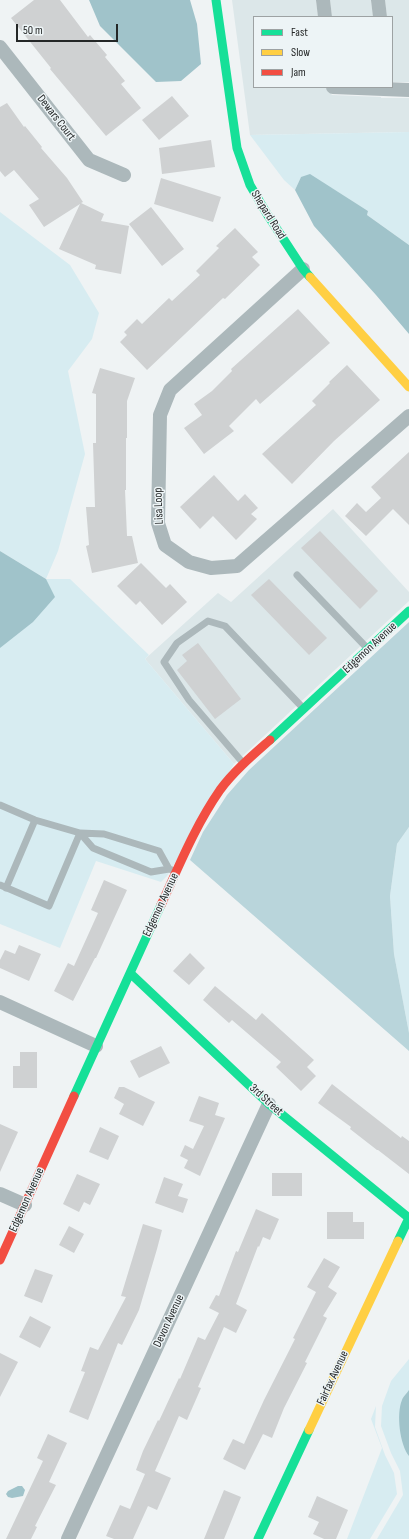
<!DOCTYPE html>
<html>
<head>
<meta charset="utf-8">
<style>
  body { margin:0 }
  #map { position:relative; width:409px; height:1539px; overflow:hidden; background:#eff3f4; font-family:"Sofia Sans Condensed",sans-serif }
  canvas { display:block }
  .legend { position:absolute; left:253px; top:16px; width:140px; height:72px; box-sizing:border-box; background:#edf4f6; border:1px solid #9da2a3; margin:0; padding:5px 7px; list-style:none; font-size:12px; color:#242727 }
  .legend li { display:flex; align-items:center; gap:8px; height:20px }
  .legend b { width:20px; border:1px solid #9da2a3 }
  .scale { position:absolute; left:16px; top:24px; width:102px; height:18px; box-sizing:border-box; border:2px solid #242727; border-top:0; padding-left:5px; font-size:12px; line-height:14px; white-space:nowrap; color:#242727; -webkit-text-stroke:3px #edf4f6; paint-order:stroke }
</style>
</head>
<body>
<div id="map">
<canvas width="409" height="1539"></canvas>
<ul class="legend">
<li><b style="height:5px;background:#16e098"></b>Fast</li>
<li><b style="height:5px;background:#ffcf43"></b>Slow</li>
<li><b style="height:5px;background:#f24e42"></b>Jam</li>
</ul>
<div class="scale">50 m</div>
</div>
<script>
const context = document.querySelector('canvas').getContext('2d');
context.lineJoin = 'round';
function fillPath(path, color) { context.fillStyle = color; context.fill(path, 'evenodd'); }
function strokePath(path, color, width, dash) { context.strokeStyle = color; context.lineWidth = width; context.lineCap = dash ? 'butt' : 'round'; context.setLineDash(dash || []); context.stroke(path); }
function write(font, color, halo, rows, align = 'center') {
  context.font = font + ' "Sofia Sans Condensed",sans-serif'; context.lineWidth = 3; context.setLineDash([]); context.textBaseline = 'middle'; context.strokeStyle = halo; context.fillStyle = color; for (const [text, x, y, turn = 0] of rows) {
    context.save(); context.translate(x, y); context.rotate((+turn || 0) * Math.PI / 180); context.textAlign = isNaN(turn) ? turn : align; if (halo) context.strokeText(text, 0, 0); context.fillText(text, 0, 0); context.restore();
  }
}
fillPath(new Path2D(`
  M232 0H316L318 17H254V87H326L332 95 381 97V98H409V132L250 135Z
  M330 0H371L373 17H332Z
  M385 0H409V82H393L392 17H387Z
  M333 509 409 592V601L234 764 145 659 218 593 231 602Z`), '#dce7e9');
fillPath(new Path2D(`
  M409 132V245L367 215 368 211 333 189 301 177 295 190 284 180 250 135Z
  M0 212 70 265 99 313 92 339 68 371 85 454 58 551 46 579H70L149 655 145 659 234 764 167 876 161 882 96 861 60 948 0 924V648L46 579 0 551Z
  M409 827V1033L394 954 390 896 397 844Z
  M409 1359V1539H377L403 1495 400 1471 391 1453 381 1426 382 1406 391 1381Z
  M376 1406 375 1427 385 1455 394 1473 397 1494 370 1539H347L382 1448 371 1419Z`), '#d7ecf1');
fillPath(new Path2D(`
  M409 622V827L397 844 390 896 394 954 409 1033V1051L190 860 203 832 227 795 249 770Z`), '#b9d5db');
fillPath(new Path2D(`
  M89 0H190L197 24 201 64 181 81 156 82 100 26Z
  M310 174 368 211 367 215 409 245V334L376 295 314 226 295 190 301 177Z
  M0 551 46 579 55 597 33 622 0 648Z
  M409 1390V1456C400 1445 396 1414 402 1400 403 1397 407 1393 409 1390Z
  M18 1486H22L25 1490 23 1496 12 1498 8 1497 6 1494 8 1491Z`), '#a0c3ca');
fillPath(new Path2D(`
  M34 0H60L88 37 90 35 107 55 105 57 125 81 121 84 141 108 106 136 50 69 51 68 11 18Z
  M172 96 189 116 159 140 142 120Z
  M7 103 24 127 25 126 42 147 41 148 67 178 83 202 81 203 104 214 101 221 129 226 121 274 95 269 96 265 59 249 80 204 44 227 29 205 39 199 14 170 5 177 0 171V107Z
  M211 140 215 167 162 174 159 148Z
  M161 178 221 197 213 222 154 204Z
  M151 207 184 249 162 266 129 224Z
  M235 228 258 252 252 257 260 265 225 299 223 298 147 370 120 342 127 335 124 332 137 319 142 324 169 298 172 301 200 275 196 271 219 248 216 246Z
  M298 309 330 343 260 404 256 399 229 426 234 431 204 454 184 428 202 415 194 404 212 391 232 371 231 369Z
  M347 365 380 400 334 441 292 484 262 454 316 405 312 401 330 383 329 382Z
  M100 368 135 378 127 401V438H126V490H125L127 536H132L138 563 92 573 86 546 89 545 86 507H95L93 443H96V394L92 393Z
  M409 452V525L393 509 366 536 345 516 357 503 366 512 381 498 371 487Z
  M214 475 238 501 245 494 258 508 251 514 257 519 236 540 213 516 200 529 180 507Z
  M320 531 378 591 360 609 301 548Z
  M141 563 166 588 170 584 187 602 162 625 140 601 136 605 117 586Z
  M269 579 327 638 309 655 251 595Z
  M198 643 241 699 215 719 177 670 187 661 182 655Z
  M104 880 127 890 96 958H95L73 1001 54 991 68 963 74 966 98 913 91 910Z
  M19 945 41 954 29 981 0 968V960L5 950 15 954Z
  M190 953 205 968 189 985 173 971Z
  M215 986 256 1020 262 1013 314 1060 307 1067 316 1076 301 1091 276 1067 281 1062 232 1020 229 1023 203 1000Z
  M161 1046 170 1063 139 1078 130 1061Z
  M20 1052H37V1088H13V1066H20Z
  M332 1084 401 1138 402 1136 409 1141V1174L378 1150H377L350 1129 351 1127 318 1103Z
  M119 1087H124L155 1102 143 1126 119 1114 124 1104 114 1098Z
  M199 1096 219 1103 215 1115 225 1118 200 1176 184 1168 188 1160 180 1156 185 1145 193 1149 204 1126 189 1121Z
  M0 1124 18 1132 0 1172Z
  M100 1127 119 1136 108 1160 89 1152Z
  M272 1173H302V1196H272Z
  M77 1174 100 1184 90 1205 84 1202 79 1212 63 1204Z
  M164 1177 183 1184 178 1196 188 1199 183 1213 155 1203Z
  M256 1209 279 1219 270 1240 263 1237 259 1247 258 1246 236 1304 247 1310 236 1333 224 1327 198 1387 201 1388 187 1420 179 1416 155 1471 171 1478 157 1510 148 1506 133 1539H114L106 1536 120 1505 130 1509 145 1474 136 1470 143 1451 158 1420 159 1421 179 1378 180 1379 198 1337 205 1340 219 1313 209 1308 216 1295 219 1296 236 1251 238 1252Z
  M327 1212H353V1222H364V1239H327Z
  M143 1224 162 1230 157 1249 139 1310 122 1345 118 1343 88 1420 69 1412 85 1372 81 1371 90 1347 98 1350 126 1297 121 1296Z
  M69 1226 84 1234 74 1253 59 1245Z
  M324 1258 340 1267 328 1287 337 1293 323 1316 327 1318 305 1362 307 1363 284 1408 272 1438 263 1434 245 1470 223 1459 233 1439 244 1444 264 1400 295 1339 293 1338 316 1292 307 1287Z
  M35 1269 53 1275 42 1303 24 1296Z
  M30 1316 51 1327 40 1348 19 1337Z
  M0 1353 18 1362 0 1397Z
  M48 1434 67 1443 49 1482 56 1485 35 1526 37 1527 31 1539H6L43 1461 37 1458Z
  M224 1490 241 1497 224 1539H204Z
  M317 1496 348 1510 336 1539H324L313 1534 319 1522 308 1517Z`), '#cfd1d2');
strokePath(new Path2D(`
  M297 575 368 649
  M244 764 189 700 164 662 177 643 208 621 225 626 304 709
  M0 805 35 820 80 833 49 906 0 885
  M169 869 159 851 104 834 80 833 93 848 151 872 169 869 175 871
  M6 888 35 820`), '#acb8bb', 7);
strokePath(new Path2D(`
  M323 0 325 17
  M378 0 380 17
  M0 47 89 160 124 175
  M333 87 409 90
  M303 269 170 390 160 415 158 523 165 545 189 562 211 568 237 566 409 416
  M0 1002 96 1046
  M0 1194 25 1205
  M68 1539 269 1104`), '#acb8bb', 14);
strokePath(new Path2D(`
  M216 0 237 148 250 185 267 214 303 269 310 277
  M270 740 409 611
  M130 973 269 1104 409 1218 398 1241
  M74 1096 161 905
  M258 1539 309 1430`), '#16e098', 9);
strokePath(new Path2D(`
  M310 277 409 387
  M309 1430 398 1241`), '#ffcf43', 9);
strokePath(new Path2D(`
  M161 905C179 866 195 826 220 790 234 771 253 755 270 740
  M0 1260 74 1096`), '#f24e42', 9);
write('12px', '#242727', '#edf4f6', [
  ["Dewars Court",56,118,52],
  ["Shepard Road",268,215,58],
  ["Lisa Loop",159,506,-92],
  ["Edgemon Avenue",370,648,-43],
  ["Edgemon Avenue",161,905,-65],
  ["3rd Street",266,1100,42],
  ["Edgemon Avenue",27,1200,-66],
  ["Devon Avenue",169,1321,-65],
  ["Fairfax Avenue",333,1378,-65]
]);
</script>
</body>
</html>
